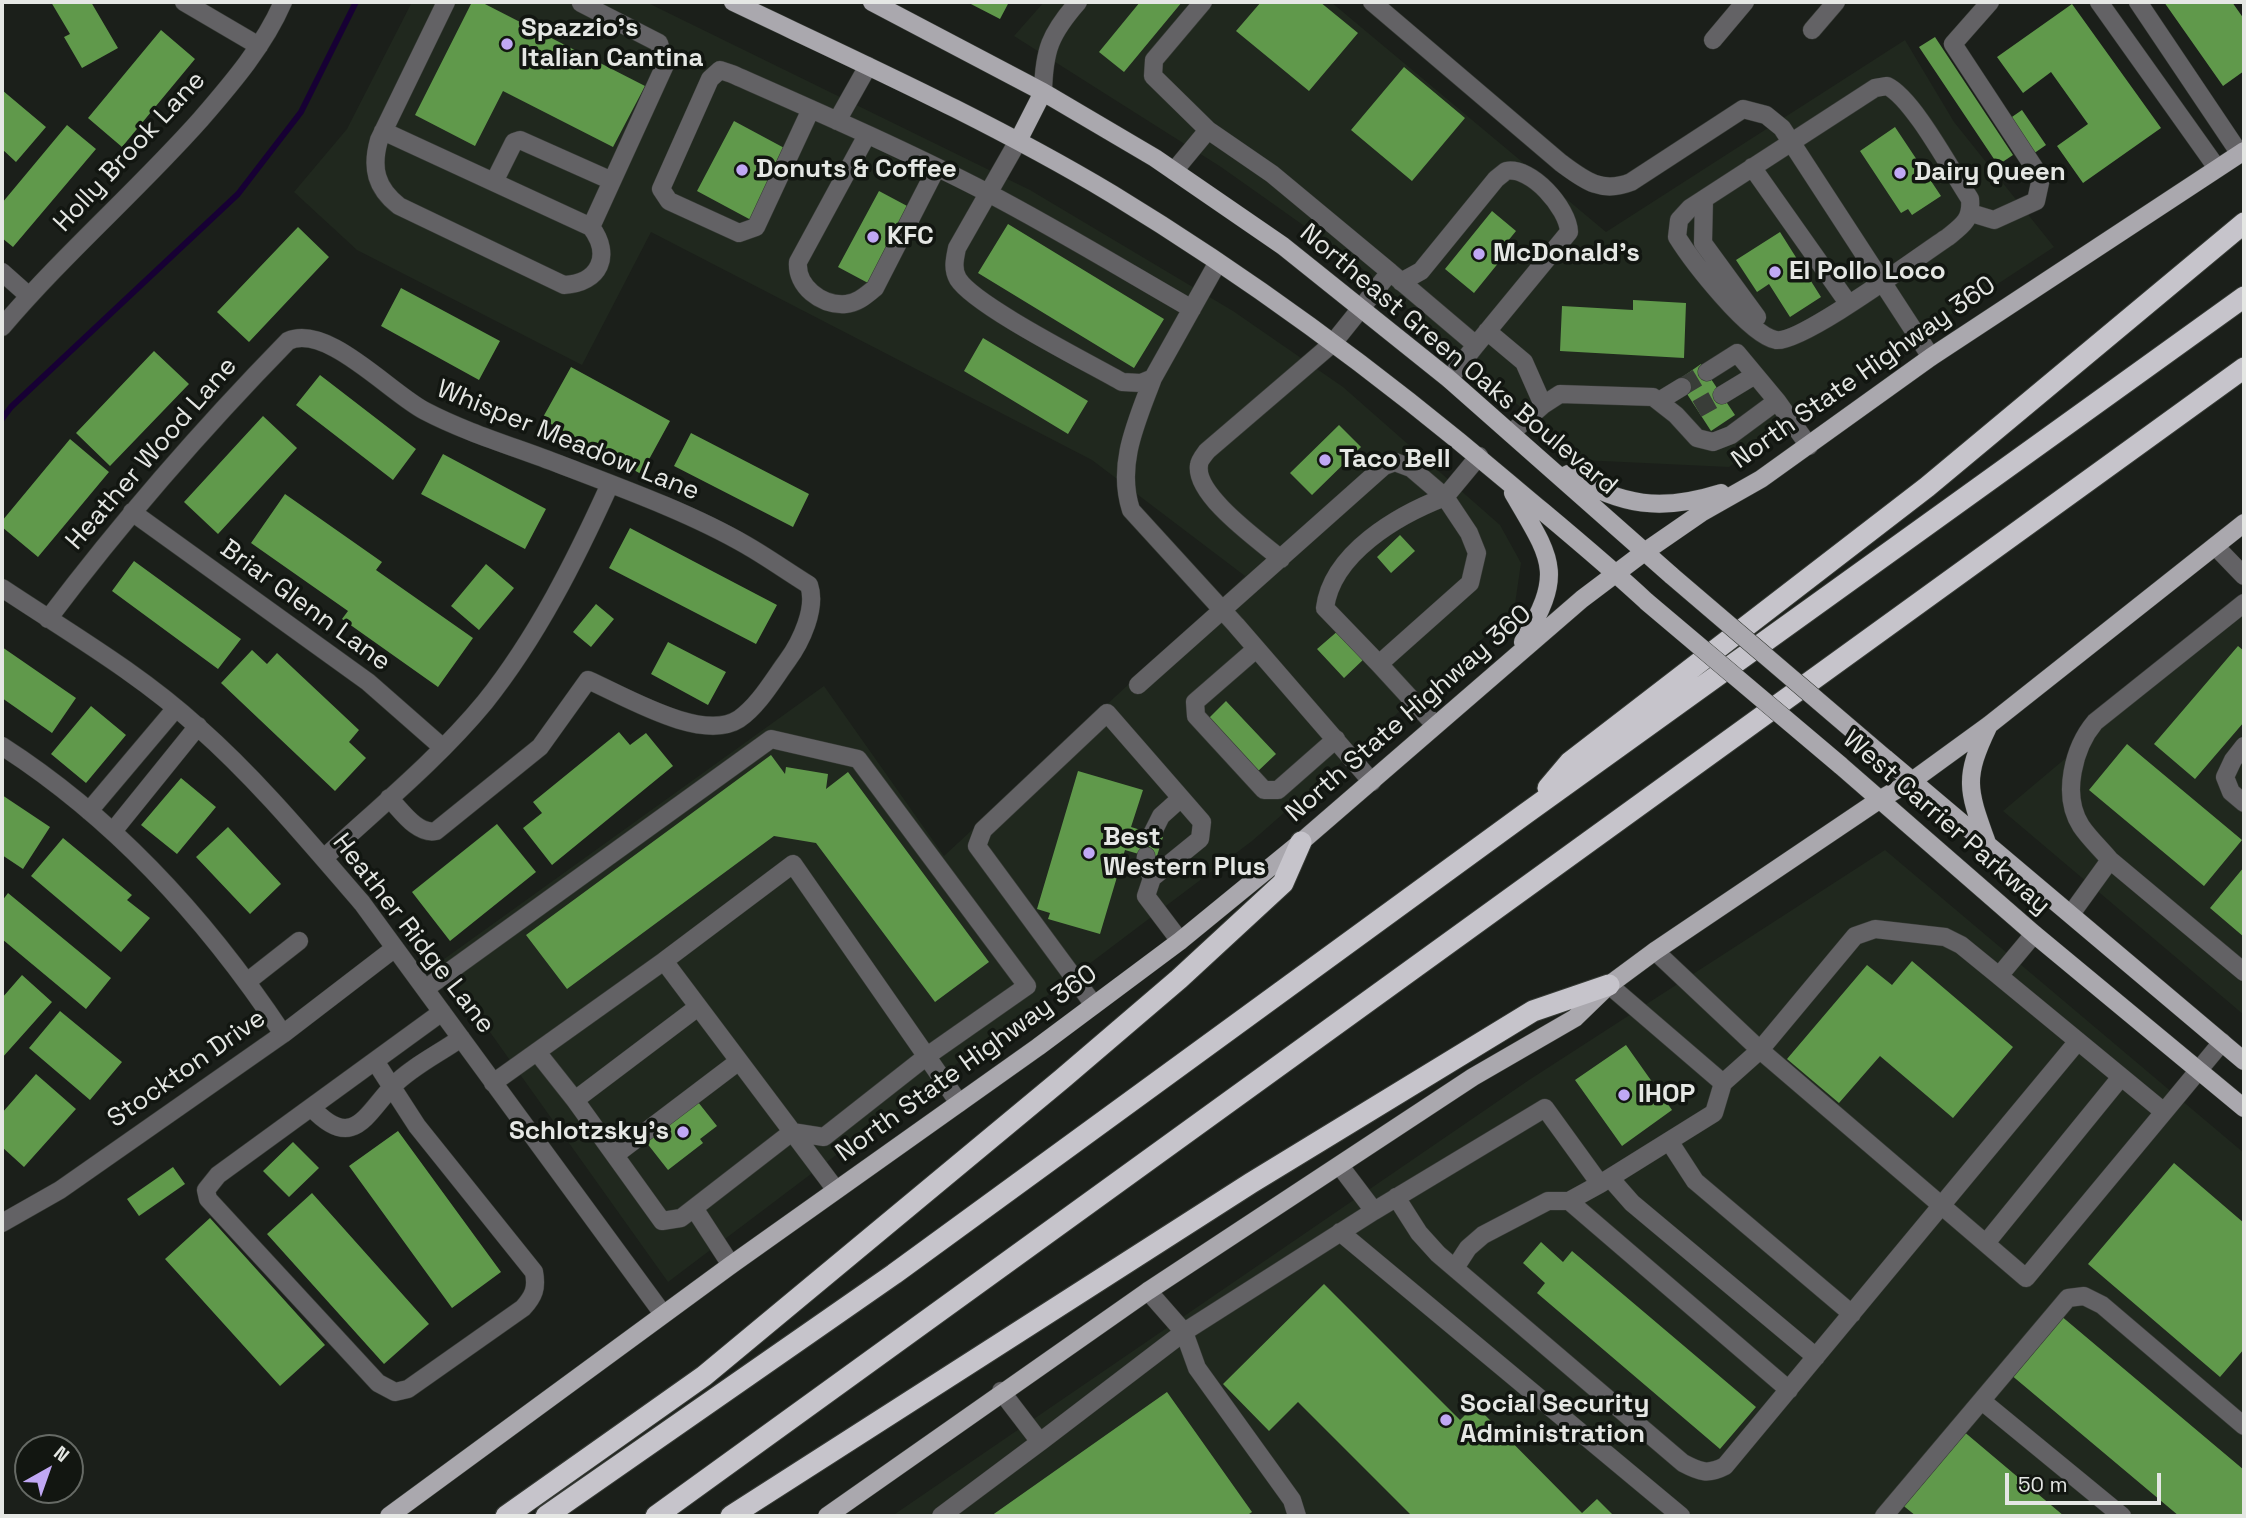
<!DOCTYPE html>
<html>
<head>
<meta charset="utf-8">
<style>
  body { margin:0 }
  #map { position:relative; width:2246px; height:1518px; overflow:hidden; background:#1b1f1a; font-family:"Space Grotesk",sans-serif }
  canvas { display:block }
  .frame { position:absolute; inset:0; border:4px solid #e5e7e4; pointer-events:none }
  .north { position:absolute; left:14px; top:1434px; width:70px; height:70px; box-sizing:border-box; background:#121611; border:2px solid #666a65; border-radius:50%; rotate:40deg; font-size:19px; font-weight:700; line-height:28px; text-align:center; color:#e5e7e4 }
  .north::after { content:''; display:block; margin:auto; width:24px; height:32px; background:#c0a8f4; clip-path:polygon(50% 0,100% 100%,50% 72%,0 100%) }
  .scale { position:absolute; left:2005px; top:1473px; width:156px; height:32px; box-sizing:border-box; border:4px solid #e5e7e4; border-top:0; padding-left:9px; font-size:21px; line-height:24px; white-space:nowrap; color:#e5e7e4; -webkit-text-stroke:5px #121611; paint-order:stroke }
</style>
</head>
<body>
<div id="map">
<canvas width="2246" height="1518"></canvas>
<div class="frame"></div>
<div class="north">N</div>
<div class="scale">50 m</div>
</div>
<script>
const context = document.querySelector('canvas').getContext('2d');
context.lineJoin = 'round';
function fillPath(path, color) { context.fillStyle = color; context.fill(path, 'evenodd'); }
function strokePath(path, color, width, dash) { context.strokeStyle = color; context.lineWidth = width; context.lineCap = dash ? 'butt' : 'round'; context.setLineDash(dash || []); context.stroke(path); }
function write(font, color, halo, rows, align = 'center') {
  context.font = font + ' "Space Grotesk",sans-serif'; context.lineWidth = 7; context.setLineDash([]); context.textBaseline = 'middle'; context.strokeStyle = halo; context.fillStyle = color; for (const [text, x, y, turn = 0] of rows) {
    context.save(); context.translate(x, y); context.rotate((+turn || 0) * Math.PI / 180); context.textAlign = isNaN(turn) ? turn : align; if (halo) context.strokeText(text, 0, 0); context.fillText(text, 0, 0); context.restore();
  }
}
fillPath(new Path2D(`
  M412 2H646L1030 190 1233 311 1343 387 1500 525 1521 563 1514 611 1252 841 668 1282 440 962 824 686 944 856 1245 576 1092 460 651 232 582 365 357 250 294 192 347 129Z
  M1044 2H1331L1606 232 1905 40 1954 122 2054 247 1813 405 1729 467 1581 460 1351 259 1221 167 1014 36Z
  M2244 608V1015L2003 811Z
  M1885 850 2244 1153V1516H892L1529 1080Z`), '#20281e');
strokePath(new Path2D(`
  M2 419 11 407 238 194 301 112 356 2`), '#170034', 6);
fillPath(new Path2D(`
  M51 2H91L118 48 82 68 64 37 70 34Z
  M472 2H481L645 86 613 147 503 91 475 146 415 115Z
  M967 2H1009L1000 19Z
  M1140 2H1182L1124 72 1099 52Z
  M1261 2H1320L1358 33 1309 91 1236 31Z
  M2164 2H2232L2244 19V71L2223 86Z
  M2072 4 2161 128 2083 183 2057 146 2088 124 2051 72 2023 93 1997 57Z
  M161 30 195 59 122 147 88 118Z
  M1935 37 2013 155 1998 165 1919 47Z
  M1404 67 1465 118 1412 181 1351 130Z
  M2 90 46 127 16 162 2 149Z
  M2022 110 2046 145 2033 154 2009 119Z
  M734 121 788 150 751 220 697 191Z
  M67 125 96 149 13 247 2 238V203Z
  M1895 127 1941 196 1912 215 1908 209 1901 213 1860 151Z
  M879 191 909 207 868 283 838 267Z
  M1492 211 1516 231 1499 252 1504 256 1474 293 1445 269Z
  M1008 224 1164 319 1134 368 978 273Z
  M298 227 329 257 249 342 217 312Z
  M1780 232 1821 297 1790 317 1769 284 1757 292 1736 260Z
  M401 288 500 341 479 380 381 326Z
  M1633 300 1686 303 1684 358 1560 351 1562 306 1633 310Z
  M983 338 1088 401 1068 434 964 371Z
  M154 351 189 384 110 466 76 433Z
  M1701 364 1735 415 1711 431 1678 380Z
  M571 367 670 421 641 474 542 419Z
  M320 375 416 449 393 480 296 405Z
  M263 416 297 448 218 534 184 502Z
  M1339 425 1361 447 1312 495 1290 473Z
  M691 433 809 494 793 527 674 466Z
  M70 439 109 472 38 557 2 527V521Z
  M443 454 546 509 525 549 421 494Z
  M285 494 382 562 376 570 473 638 438 687 342 619 348 611 251 543Z
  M630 528 777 605 756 644 609 568Z
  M1400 535 1415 551 1391 573 1377 557Z
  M134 561 241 639 218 669 112 591Z
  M486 564 514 588 479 630 451 606Z
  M596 604 614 619 591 647 573 632Z
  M1339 630 1365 658 1344 678 1317 649Z
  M668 642 726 672 708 705 651 674Z
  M2238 646 2244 651V722L2195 779 2154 744Z
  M2 647 76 698 52 733 2 698Z
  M252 650 267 664 277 653 359 730 349 742 366 758 335 791 221 683Z
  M1226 701 1276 754 1256 773 1206 721Z
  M91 706 126 735 86 783 51 754Z
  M619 732 630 745 646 733 673 766 552 865 523 828 542 813 533 802Z
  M2127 744 2242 840 2204 886 2089 790Z
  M771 755 785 774 786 767 828 774 826 789 848 772 989 962 935 1002 816 843 774 836 567 989 526 935Z
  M1078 771 1143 790 1131 827 1163 837 1156 859 1125 850 1100 934 1048 919 1050 913 1037 909Z
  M181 778 216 807 177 854 141 825Z
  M2 795 50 827 23 869 2 855Z
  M497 824 536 872 450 941 412 892Z
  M228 827 281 884 250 914 196 857Z
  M63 838 132 895 127 900 150 918 121 952 31 876Z
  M2244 867V937L2210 908Z
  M8 893 111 978 86 1009 2 939V901Z
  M1912 961 2013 1047 1953 1118 1880 1056 1839 1103 1787 1059 1867 965 1892 985Z
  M22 975 52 1002 2 1058V998Z
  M60 1011 122 1062 90 1100 29 1048Z
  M1626 1045 1672 1110 1622 1146 1575 1080Z
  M36 1074 76 1109 24 1167 2 1147V1113Z
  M698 1102 717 1126 700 1139 703 1143 668 1170 646 1142Z
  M398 1131 501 1272 452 1308 349 1166Z
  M293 1142 319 1168 289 1197 263 1171Z
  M2174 1163 2244 1223V1349L2220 1377 2088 1264Z
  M173 1167 185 1184 139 1216 127 1199Z
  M312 1193 429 1324 384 1364 267 1234Z
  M210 1218 325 1345 280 1386 165 1259Z
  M1541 1242 1563 1262 1572 1251 1756 1407 1720 1449 1537 1293 1545 1283 1523 1263Z
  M1324 1284 1460 1420 1475 1405 1582 1513 1597 1499 1614 1516H1412L1298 1402 1269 1431 1223 1384Z
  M2060 1315 2244 1470V1516H2179L2010 1374Z
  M1167 1392 1252 1512 1246 1516H991Z
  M1962 1430 2064 1516H1916L1900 1503Z`), '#60994b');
strokePath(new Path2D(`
  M1682 387 1707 372
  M1697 409 1722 395`), '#393d38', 18, [18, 9]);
const minor = new Path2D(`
  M184 2 259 46
  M1372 2 1561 163C1584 180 1601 194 1631 182L1743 109 1766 115 1782 128 1931 357
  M2099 2 2217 168
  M2138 2 2240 154
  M581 3 659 43 665 65 591 227
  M1812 30 1836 2
  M1713 40 1745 2
  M1887 86C1913 98 1952 172 1970 199 1972 219 1963 225 1948 237 1919 256 1801 344 1776 340 1749 335 1692 261 1677 237L1679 220 1690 208 1875 88Z
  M1043 92C1044 50 1050 34 1078 2
  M811 109 756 227 739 233 669 201 661 189 710 79 720 70 732 74C818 112 905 150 988 193 1057 229 1124 270 1192 309
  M837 121 868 66
  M1208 130 1272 174 1390 272
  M383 131 591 227C612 255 600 283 564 285L399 206C376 188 371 168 379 140L446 2
  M867 135 798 262C796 286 821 306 846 304 858 303 866 295 875 288L936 169
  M1018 141 957 248C955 258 952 269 958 279 975 306 1089 363 1122 382L1141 383 1153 378 1218 262
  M1752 167 1848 303
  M1174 171 1208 130 1153 76 1154 60 1203 2
  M494 182 514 142 520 140 612 181
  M1704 199 1703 243 1757 317
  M1971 213 1994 220 2036 201 2041 178 1953 44 1990 2
  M2 272 29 296
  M1401 282 1421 271 1496 179 1506 171C1531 166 1568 208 1569 232L1476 345
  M2 327C64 254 137 191 201 119 232 83 264 46 283 2
  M1487 331 1524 362 1543 405 1511 433
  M1707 372 1737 353 1777 401
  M1153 378C1137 421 1116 464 1131 510L1236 625 1372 782
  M1722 395 1755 375
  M1659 401 1682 387
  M1543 405 1560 394 1653 397 1676 415 1697 438 1713 442 1731 435 1777 401 1809 446
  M132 512 368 682 442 747
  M2215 546 2244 576
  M1281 559C1260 541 1194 495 1199 465 1199 461 1204 455 1207 451L1333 343 1390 272 1476 345 1449 379
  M2 588C68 632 139 673 198 727 258 780 310 843 362 903L663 1314
  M48 619C122 521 202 429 288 341 327 323 390 393 425 411 467 433 515 447 559 464 619 487 691 513 746 545 767 557 788 572 809 585 817 608 801 642 787 661 773 680 759 705 739 719 702 743 625 696 588 680L540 747 436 831C417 835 401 810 389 798
  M1256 649 1195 702 1196 716 1264 790H1278L1336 739
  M1138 685 1384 466 1395 462 1411 468 1445 497C1398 515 1332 553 1325 608L1379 664
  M1435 725 1379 664 1470 583 1477 553 1469 533 1445 497 1479 456
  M2 746C117 820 208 921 283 1034
  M2244 746 2233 760 2225 777 2231 792 2244 803
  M89 811 176 708
  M114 830 198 726
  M1152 834 1161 816 1181 798
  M1146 856 1145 863 1152 878
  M324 858C378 808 438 759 485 702 537 637 576 559 610 484
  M2110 860 2244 972
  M2071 914 2110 860C2101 849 2089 838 2081 826 2061 795 2074 747 2095 722L2244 603
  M2034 934 1999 976 1961 945 1945 937 1875 929 1855 936 1760 1050 2026 1278 2164 1112
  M664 961 836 1190
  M1999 976 2164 1112 2222 1042
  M248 981 299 941
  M1609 985 1723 1083 1760 1050 1655 951
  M425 989 771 739 858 759 1027 986 927 1056 824 1137 792 1132 681 1218 662 1221 575 1100 537 1052
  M1094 1005 977 846 983 830 1107 713 1202 822 1200 839 1152 878 1146 896 1180 941
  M375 1061 417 1126 534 1272C537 1288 534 1296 523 1308L408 1389 395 1392 378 1383 208 1199 206 1190 218 1175 442 1012
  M493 1083 664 961 793 864 959 1103
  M575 1100 698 1007
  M312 1108C353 1152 366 1114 393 1086 411 1067 440 1053 461 1038
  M1669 1141 1695 1181 1852 1314
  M615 1155 739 1061
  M1340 1166 1374 1211 1545 1108 1600 1184 1714 1113 1723 1083
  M1610 1178 1632 1203 1816 1357
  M1396 1197 1419 1233 1438 1254 1683 1463C1700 1472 1708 1475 1725 1466L2078 1041
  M1569 1201 1789 1390
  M694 1208 731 1265
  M2 1223 60 1190 283 1034 395 948
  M1340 1232 1681 1516
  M1986 1243 2121 1077
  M1455 1268 1468 1248 1483 1235 1548 1201H1569L1600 1184
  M1148 1291 1184 1332 1374 1211
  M1001 1391 1040 1442 1184 1332 1197 1368 1292 1500 1297 1516
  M1982 1401 2122 1516
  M941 1516 1040 1442
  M1884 1516 2068 1298 2084 1296 2102 1305 2244 1426`);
const major = new Path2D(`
  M733 2C861 63 990 121 1112 194 1252 279 1384 377 1509 483 1555 522 1602 560 1647 602
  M872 2 1043 92 1155 158 1283 246 1449 379 1672 576
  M1018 141 1043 92
  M1568 474C1622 506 1661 512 1721 493
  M1513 493C1552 560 1565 572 1523 642
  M1885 758 2244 1061
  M1840 765 2034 934 2244 1108
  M1987 843C1968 790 1963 779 1988 727
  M389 1516 731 1265 1038 1047 1180 941 1301 842 1582 599 1643 553 1701 513 1761 479 1931 357 2244 151
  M827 1516 1148 1291 1473 1077 1575 1018 1609 985 1655 951 1879 800 1912 781 1989 725 2244 523`);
const highway = new Path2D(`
  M1548 788 1570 762 1927 487 2244 223
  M506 1516 704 1376 1062 1079 1179 979 1283 883 1301 842
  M546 1516 894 1274 1525 814 2244 297
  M656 1516 2244 368
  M731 1516 1251 1183 1533 1011 1609 985`);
strokePath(minor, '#373b36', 19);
strokePath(major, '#373b36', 19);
strokePath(highway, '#373b36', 23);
strokePath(minor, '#636265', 18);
strokePath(major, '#aaa8ae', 18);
strokePath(highway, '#c6c4cb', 21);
const majorBridge = new Path2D(`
  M1672 576 1885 758
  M1647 602 1840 765`);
strokePath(majorBridge, '#373b36', 19, []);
strokePath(majorBridge, '#aaa8ae', 18);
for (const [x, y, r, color] of [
  [507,44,7,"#c0a8f4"],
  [742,170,7,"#c0a8f4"],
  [1900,173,7,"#c0a8f4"],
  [873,237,7,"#c0a8f4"],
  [1479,254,7,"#c0a8f4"],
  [1775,272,7,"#c0a8f4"],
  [1325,460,7,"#c0a8f4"],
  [1089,853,7,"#c0a8f4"],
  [1624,1095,7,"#c0a8f4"],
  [683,1132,7,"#c0a8f4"],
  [1446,1420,7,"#c0a8f4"]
]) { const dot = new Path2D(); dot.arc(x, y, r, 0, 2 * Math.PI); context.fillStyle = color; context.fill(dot); strokePath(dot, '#121611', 2.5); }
write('bold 26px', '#e5e7e4', '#121611', [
  ["Spazzio's",521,29],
  ["Italian Cantina",521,59],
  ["Donuts & Coffee",756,170],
  ["Dairy Queen",1914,173],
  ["KFC",887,237],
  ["McDonald's",1493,254],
  ["El Pollo Loco",1789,272],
  ["Taco Bell",1339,460],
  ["Best",1103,838],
  ["Western Plus",1103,868],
  ["IHOP",1638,1095],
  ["Schlotzsky's",669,1132,"right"],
  ["Social Security",1460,1405],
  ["Administration",1460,1435]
], 'left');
write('26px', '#e5e7e4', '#121611', [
  ["Holly Brook Lane",130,152,-47],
  ["Northeast Green Oaks Boulevard",1458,360,40],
  ["North State Highway 360",1864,373,-35],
  ["Whisper Meadow Lane",568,441,22],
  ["Heather Wood Lane",152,454,-49],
  ["Briar Glenn Lane",305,606,36],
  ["North State Highway 360",1409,714,-41],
  ["West Carrier Parkway",1946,823,41],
  ["Heather Ridge Lane",413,934,52],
  ["North State Highway 360",967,1064,-36],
  ["Stockton Drive",187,1069,-35]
]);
</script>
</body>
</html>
